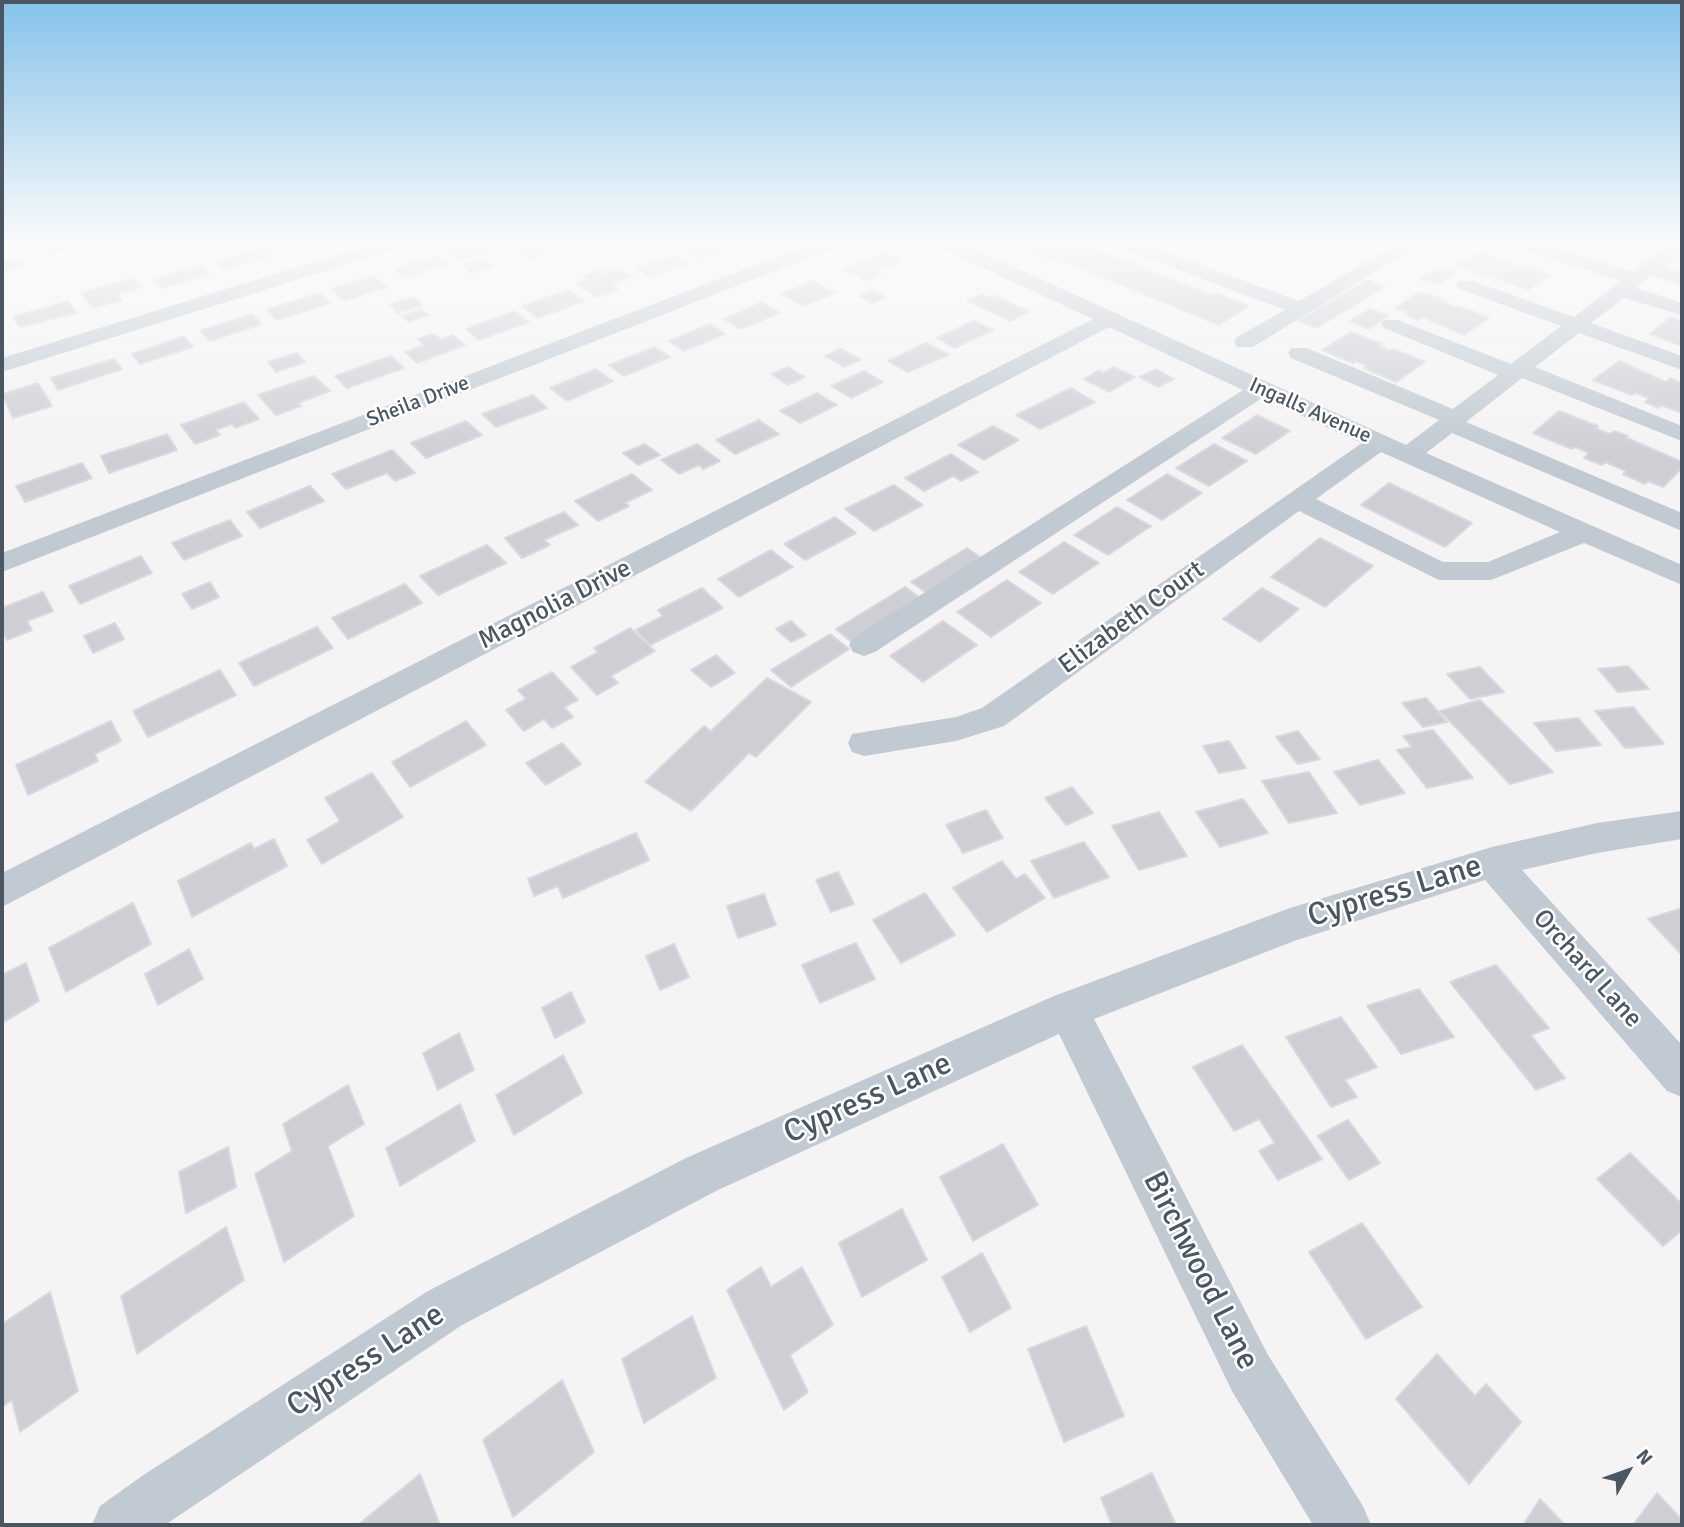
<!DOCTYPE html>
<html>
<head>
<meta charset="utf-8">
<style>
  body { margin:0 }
  #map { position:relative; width:1684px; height:1527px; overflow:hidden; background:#f5f3f3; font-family:Signika,sans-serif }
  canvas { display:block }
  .frame { position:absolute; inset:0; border:4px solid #4a5661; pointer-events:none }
  .north { position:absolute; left:1593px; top:1436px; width:70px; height:70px; -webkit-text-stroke:5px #fff; paint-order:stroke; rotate:50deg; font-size:19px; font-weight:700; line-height:28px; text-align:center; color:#4a5661 }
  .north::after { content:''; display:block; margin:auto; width:24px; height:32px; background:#4a5661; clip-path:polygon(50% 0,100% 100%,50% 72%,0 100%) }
</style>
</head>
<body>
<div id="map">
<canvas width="1684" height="1527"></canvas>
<div class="frame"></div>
<div class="north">N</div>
</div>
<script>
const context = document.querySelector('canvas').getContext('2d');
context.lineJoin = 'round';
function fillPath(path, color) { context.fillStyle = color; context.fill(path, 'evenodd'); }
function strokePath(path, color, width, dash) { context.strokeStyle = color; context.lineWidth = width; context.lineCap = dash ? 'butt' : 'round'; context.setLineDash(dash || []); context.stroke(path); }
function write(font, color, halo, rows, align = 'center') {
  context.font = font + ' Signika,sans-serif'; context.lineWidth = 5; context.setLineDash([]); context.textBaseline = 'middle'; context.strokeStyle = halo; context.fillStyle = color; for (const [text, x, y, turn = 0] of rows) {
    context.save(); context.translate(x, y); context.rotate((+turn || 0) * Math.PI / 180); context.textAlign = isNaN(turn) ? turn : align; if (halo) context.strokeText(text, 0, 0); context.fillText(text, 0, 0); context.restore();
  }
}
const building = new Path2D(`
  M60 241H93V242L50 254 44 245Z
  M280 241H319L288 251 277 242Z
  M480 241H496L503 246 460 260 448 252Z
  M705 241H733L735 242 725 246 728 248 701 258 684 249Z
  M1055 241H1076L1213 296 1217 294 1249 306 1219 325 1064 261 1060 263 1033 252Z
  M1557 241H1599L1586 251Z
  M533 243 549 253 532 259 516 248Z
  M266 247 275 255 224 270 216 261Z
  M1481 251 1517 266 1520 264 1551 275 1528 290 1488 274 1484 276 1457 265Z
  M885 252 902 260 876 271 881 273 865 280 843 269Z
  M674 255 688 263 650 277 637 268Z
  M437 256 447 264 405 277 395 269Z
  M20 257 26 265 5 271 2 268V262Z
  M482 259 492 266 472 273 462 265Z
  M201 265 210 274 161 288 153 279Z
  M1438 267 1456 273 1437 285 1419 278Z
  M620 268 633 277 611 285 618 290 597 297 577 284 589 279 583 276 600 270 606 273Z
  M373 276 386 287 344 301 331 289Z
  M134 278 143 287 117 294 122 300 93 308 81 293Z
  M1367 280 1385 287 1316 328 1298 320Z
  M814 281 835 293 802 306 781 294Z
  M569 290 585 301 538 318 522 306Z
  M873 290 886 297 873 303 859 296Z
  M1420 292 1446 300 1442 302 1455 307 1458 306 1489 318 1464 335 1423 317 1418 320 1404 314 1407 312 1395 308Z
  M319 293 331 303 277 320 266 310Z
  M982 294 989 298 994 295 1029 312 1010 321 968 301Z
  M414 297 423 305 398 313 390 304Z
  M68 301 77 313 20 327 13 317Z
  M762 302 780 313 740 329 724 319Z
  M421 309 428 315 409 322 402 316Z
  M1370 309 1389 316 1368 329 1349 321Z
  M515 311 529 322 479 340 466 329Z
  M252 314 262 324 210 341 200 331Z
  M1671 317 1682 321V346L1650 334Z
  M974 321 993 330 955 348 937 338Z
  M710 324 725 334 684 351 669 341Z
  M1351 332 1382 344 1379 346 1390 351 1393 349 1425 362 1396 382 1364 368 1367 366 1356 361 1353 363 1322 350Z
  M434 334 441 339 453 335 465 345 417 363 405 352 424 345 418 339Z
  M184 336 193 347 140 364 132 354Z
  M926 343 949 355 907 372 888 361Z
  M655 347 670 357 624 376 609 365Z
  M841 349 861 360 844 367 825 356Z
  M297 353 305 362 276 372 268 362Z
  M391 356 404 368 347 388 335 376Z
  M114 359 122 369 58 390 51 378Z
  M1619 361 1666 382 1671 378 1682 383V413L1661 405 1659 408 1645 402 1649 398 1635 393 1632 395 1593 380Z
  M788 367 805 377 788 385 771 374Z
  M1113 367 1135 377 1109 392 1084 379 1099 370 1103 373Z
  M596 369 613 381 567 401 550 388Z
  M1156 369 1174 379 1158 387 1139 377Z
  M864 371 883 382 851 398 831 386Z
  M314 376 330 391 298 403 301 406 276 415 258 395Z
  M38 383 52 406 13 418 2 394Z
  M1071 388 1095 402 1040 429 1016 415Z
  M817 393 837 405 800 423 780 411Z
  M533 395 547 408 496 427 482 414Z
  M244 402 259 419 235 428 232 424 216 430 220 435 195 444 181 425Z
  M1559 411 1598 426 1595 428 1610 434 1614 431 1628 436 1627 438 1682 462V468L1663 487 1648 481 1645 484 1623 474 1626 471 1605 462 1602 465 1584 458 1589 453 1575 447 1572 449 1533 433Z
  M1257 415 1290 431 1256 454 1222 438Z
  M759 420 779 434 735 454 716 440Z
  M466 421 482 435 426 458 411 443Z
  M993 426 1019 440 984 460 958 445Z
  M167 434 177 450 109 473 101 456Z
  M645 444 660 455 638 465 623 453Z
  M697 444 720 461 703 469 699 465 679 474 661 460Z
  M1214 444 1247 461 1209 486 1176 468Z
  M392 450 415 473 395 481 387 473 346 489 332 474Z
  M951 454 978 472 961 481 953 476 924 491 905 478Z
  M82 463 92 478 25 502 16 486Z
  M632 474 652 490 625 503 629 506 598 521 575 501Z
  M1167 474 1202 493 1162 520 1127 500Z
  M1389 483 1472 523 1445 547 1361 505Z
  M894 485 923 505 874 531 845 509Z
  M310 486 324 501 260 528 247 512Z
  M1117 507 1151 526 1108 555 1074 535Z
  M564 512 578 525 544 540 550 545 522 558 505 538Z
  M835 517 856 533 805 560 784 544Z
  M230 520 242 536 184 560 172 543Z
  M1320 538 1373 566 1325 607 1271 577Z
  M1064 542 1099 563 1053 594 1019 572Z
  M487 545 506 563 438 595 420 576Z
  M967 548 986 561 931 596 911 582Z
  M771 550 793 567 739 597 718 579Z
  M141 556 152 573 80 604 69 586Z
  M1007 580 1041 603 991 637 957 612Z
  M210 582 219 597 192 609 182 594Z
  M405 584 422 603 348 639 332 618Z
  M905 587 923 600 854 644 836 629Z
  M702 588 723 608 650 645 636 630 663 616 658 610Z
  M1262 588 1299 609 1260 642 1223 619Z
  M43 592 53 611 27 621 32 630 7 640 2 632V608Z
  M791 621 806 635 791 642 776 629Z
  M943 621 977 645 923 682 890 656Z
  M115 623 124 639 93 653 84 636Z
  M317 627 333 648 254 686 239 663Z
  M630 628 655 651 611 676 618 683 597 695 571 667 598 652 594 648Z
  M830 634 849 649 791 687 771 670Z
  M716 655 735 673 711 687 691 670Z
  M1628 666 1649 689 1618 692 1598 669Z
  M1480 667 1504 692 1470 699 1447 674Z
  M220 670 236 695 148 737 133 711Z
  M552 672 578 700 564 707 573 717 552 728 544 719 524 731 506 710 526 699 518 690Z
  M767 678 811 702 756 757 749 753 691 811 645 782 704 726 711 731Z
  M1426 698 1447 722 1423 727 1402 703Z
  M1480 700 1553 772 1510 784 1440 711Z
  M1633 707 1664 744 1625 748 1595 711Z
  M1578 718 1601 745 1556 751 1534 723Z
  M111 721 121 741 95 754 98 761 28 795 16 765Z
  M466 721 486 745 410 787 392 762Z
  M1433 730 1473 778 1427 788 1397 750 1412 747 1403 736Z
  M1298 731 1320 759 1298 764 1276 737Z
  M1229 741 1246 768 1219 773 1203 746Z
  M562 743 581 764 546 785 526 763Z
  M1378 760 1405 793 1360 805 1334 772Z
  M1309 772 1337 813 1289 823 1262 781Z
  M372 773 403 817 322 864 307 840 340 821 325 798Z
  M1072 787 1093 813 1066 825 1045 798Z
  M1243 799 1268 833 1220 847 1196 812Z
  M986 810 1003 838 963 853 946 825Z
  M1159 812 1187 856 1139 870 1112 826Z
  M636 833 649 860 563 898 558 886 534 896 528 879Z
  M274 839 287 866 192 917 178 881 251 843 254 849Z
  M1084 842 1109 877 1054 898 1031 861Z
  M1002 861 1016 879 1025 874 1045 898 987 932 953 888Z
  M838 872 854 904 831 912 816 880Z
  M925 893 955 935 901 963 873 920Z
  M764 894 776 925 738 938 727 906Z
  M133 903 151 944 66 992 49 948Z
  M1682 908V955L1648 919Z
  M856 943 875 979 820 1003 802 965Z
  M674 944 689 977 660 990 646 956Z
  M189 949 203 979 158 1005 145 974Z
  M26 963 39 1001 2 1023V975Z
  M1496 965 1549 1028 1531 1035 1565 1078 1536 1090 1450 982Z
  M1419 989 1454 1037 1401 1054 1367 1006Z
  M571 992 585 1022 555 1038 542 1008Z
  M1341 1017 1377 1067 1345 1080 1357 1097 1331 1107 1286 1037Z
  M459 1033 474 1070 438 1090 423 1053Z
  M1242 1045 1322 1159 1278 1180 1259 1151 1275 1143 1259 1119 1234 1131 1193 1067Z
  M563 1055 582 1093 514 1135 496 1095Z
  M348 1085 364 1124 328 1146 354 1216 284 1262 255 1174 292 1151 283 1124Z
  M460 1104 475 1141 400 1186 386 1148Z
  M1348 1120 1380 1163 1349 1180 1318 1136Z
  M1003 1144 1038 1205 973 1241 940 1177Z
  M228 1147 236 1187 186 1213 179 1172Z
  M1630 1153 1682 1204V1230L1663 1246 1597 1179Z
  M902 1209 927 1260 862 1297 839 1243Z
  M1362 1223 1422 1307 1366 1339 1309 1252Z
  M226 1227 244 1280 137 1354 121 1296Z
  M982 1253 1011 1308 970 1332 942 1277Z
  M761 1267 771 1287 802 1267 833 1325 790 1355 808 1392 784 1410 727 1290Z
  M50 1292 78 1391 20 1432 12 1400 2 1407V1324Z
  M692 1316 716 1378 644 1423 622 1359Z
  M1086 1326 1124 1416 1064 1442 1028 1349Z
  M1437 1354 1475 1396 1486 1384 1521 1422 1469 1484 1396 1399Z
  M562 1380 594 1452 513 1517 483 1440Z
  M1152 1473 1176 1525H1112L1101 1498Z
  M420 1474 440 1525H358Z
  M1657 1493 1682 1520V1525H1633Z
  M1540 1499 1565 1525H1523Z`);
fillPath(building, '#cdcfd5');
strokePath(building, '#d7d9de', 2);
fillPath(new Path2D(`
  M382 241H411L409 245 2 372V358Z
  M818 241H844L842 245 2 572V553Z
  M932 241H957L1406 445 1439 420 1291 358 1288 353 1291 348H1307L1453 409 1498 375 1384 328 1381 324 1384 320H1398L1511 364 1561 326 1459 289 1456 285 1459 281H1473L1574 317 1621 281 1528 251 1526 247 1528 243H1542L1632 272 1673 241H1682V252L1664 267 1682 273V285L1652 275 1636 288 1682 303V315L1624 298 1591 323 1682 356V370L1579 333 1535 367 1682 426V441L1522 378 1466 422 1682 513V531L1452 433 1426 453 1682 565V585L1584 543 1491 580H1439L1299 511 1004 726 956 741 864 756 852 752 848 743 852 734 956 717 982 708 1362 443 1262 398 875 652 864 656 853 652 849 645 853 638 1243 390 1109 327 2 907V873L1093 319 934 245ZM1381 452 1399 460 1560 532 1488 562H1443L1316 499Z
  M1110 241H1137L1299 301 1402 241H1425L1253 347H1237L1234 342 1237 337 1285 310 1112 245Z
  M1682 811V839L1597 853 1522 870 1682 1045V1097L1667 1091 1485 880 1294 941 1094 1019 1268 1355 1363 1506 1371 1525H1313L1232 1391 1059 1034 718 1190 462 1325 165 1525H92L100 1506 142 1476 428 1291 686 1158 1054 996 1290 908 1492 847 1597 823Z`), '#c1cad2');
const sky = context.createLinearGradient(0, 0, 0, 455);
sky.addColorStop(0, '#85c3ea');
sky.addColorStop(0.53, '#fafafa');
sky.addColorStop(1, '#fafafa00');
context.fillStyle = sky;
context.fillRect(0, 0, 1684, 455);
write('21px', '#4a5661', '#fff', [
  ["Sheila Drive",418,402,-21],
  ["Ingalls Avenue",1310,411,24]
]);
write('26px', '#4a5661', '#fff', [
  ["Magnolia Drive",555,605,-27],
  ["Elizabeth Court",1132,618,-36],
  ["Orchard Lane",1587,969,48]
]);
write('32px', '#4a5661', '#fff', [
  ["Cypress Lane",1395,892,-17],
  ["Cypress Lane",868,1099,-24],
  ["Birchwood Lane",1200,1271,63],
  ["Cypress Lane",366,1361,-33]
]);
</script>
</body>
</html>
